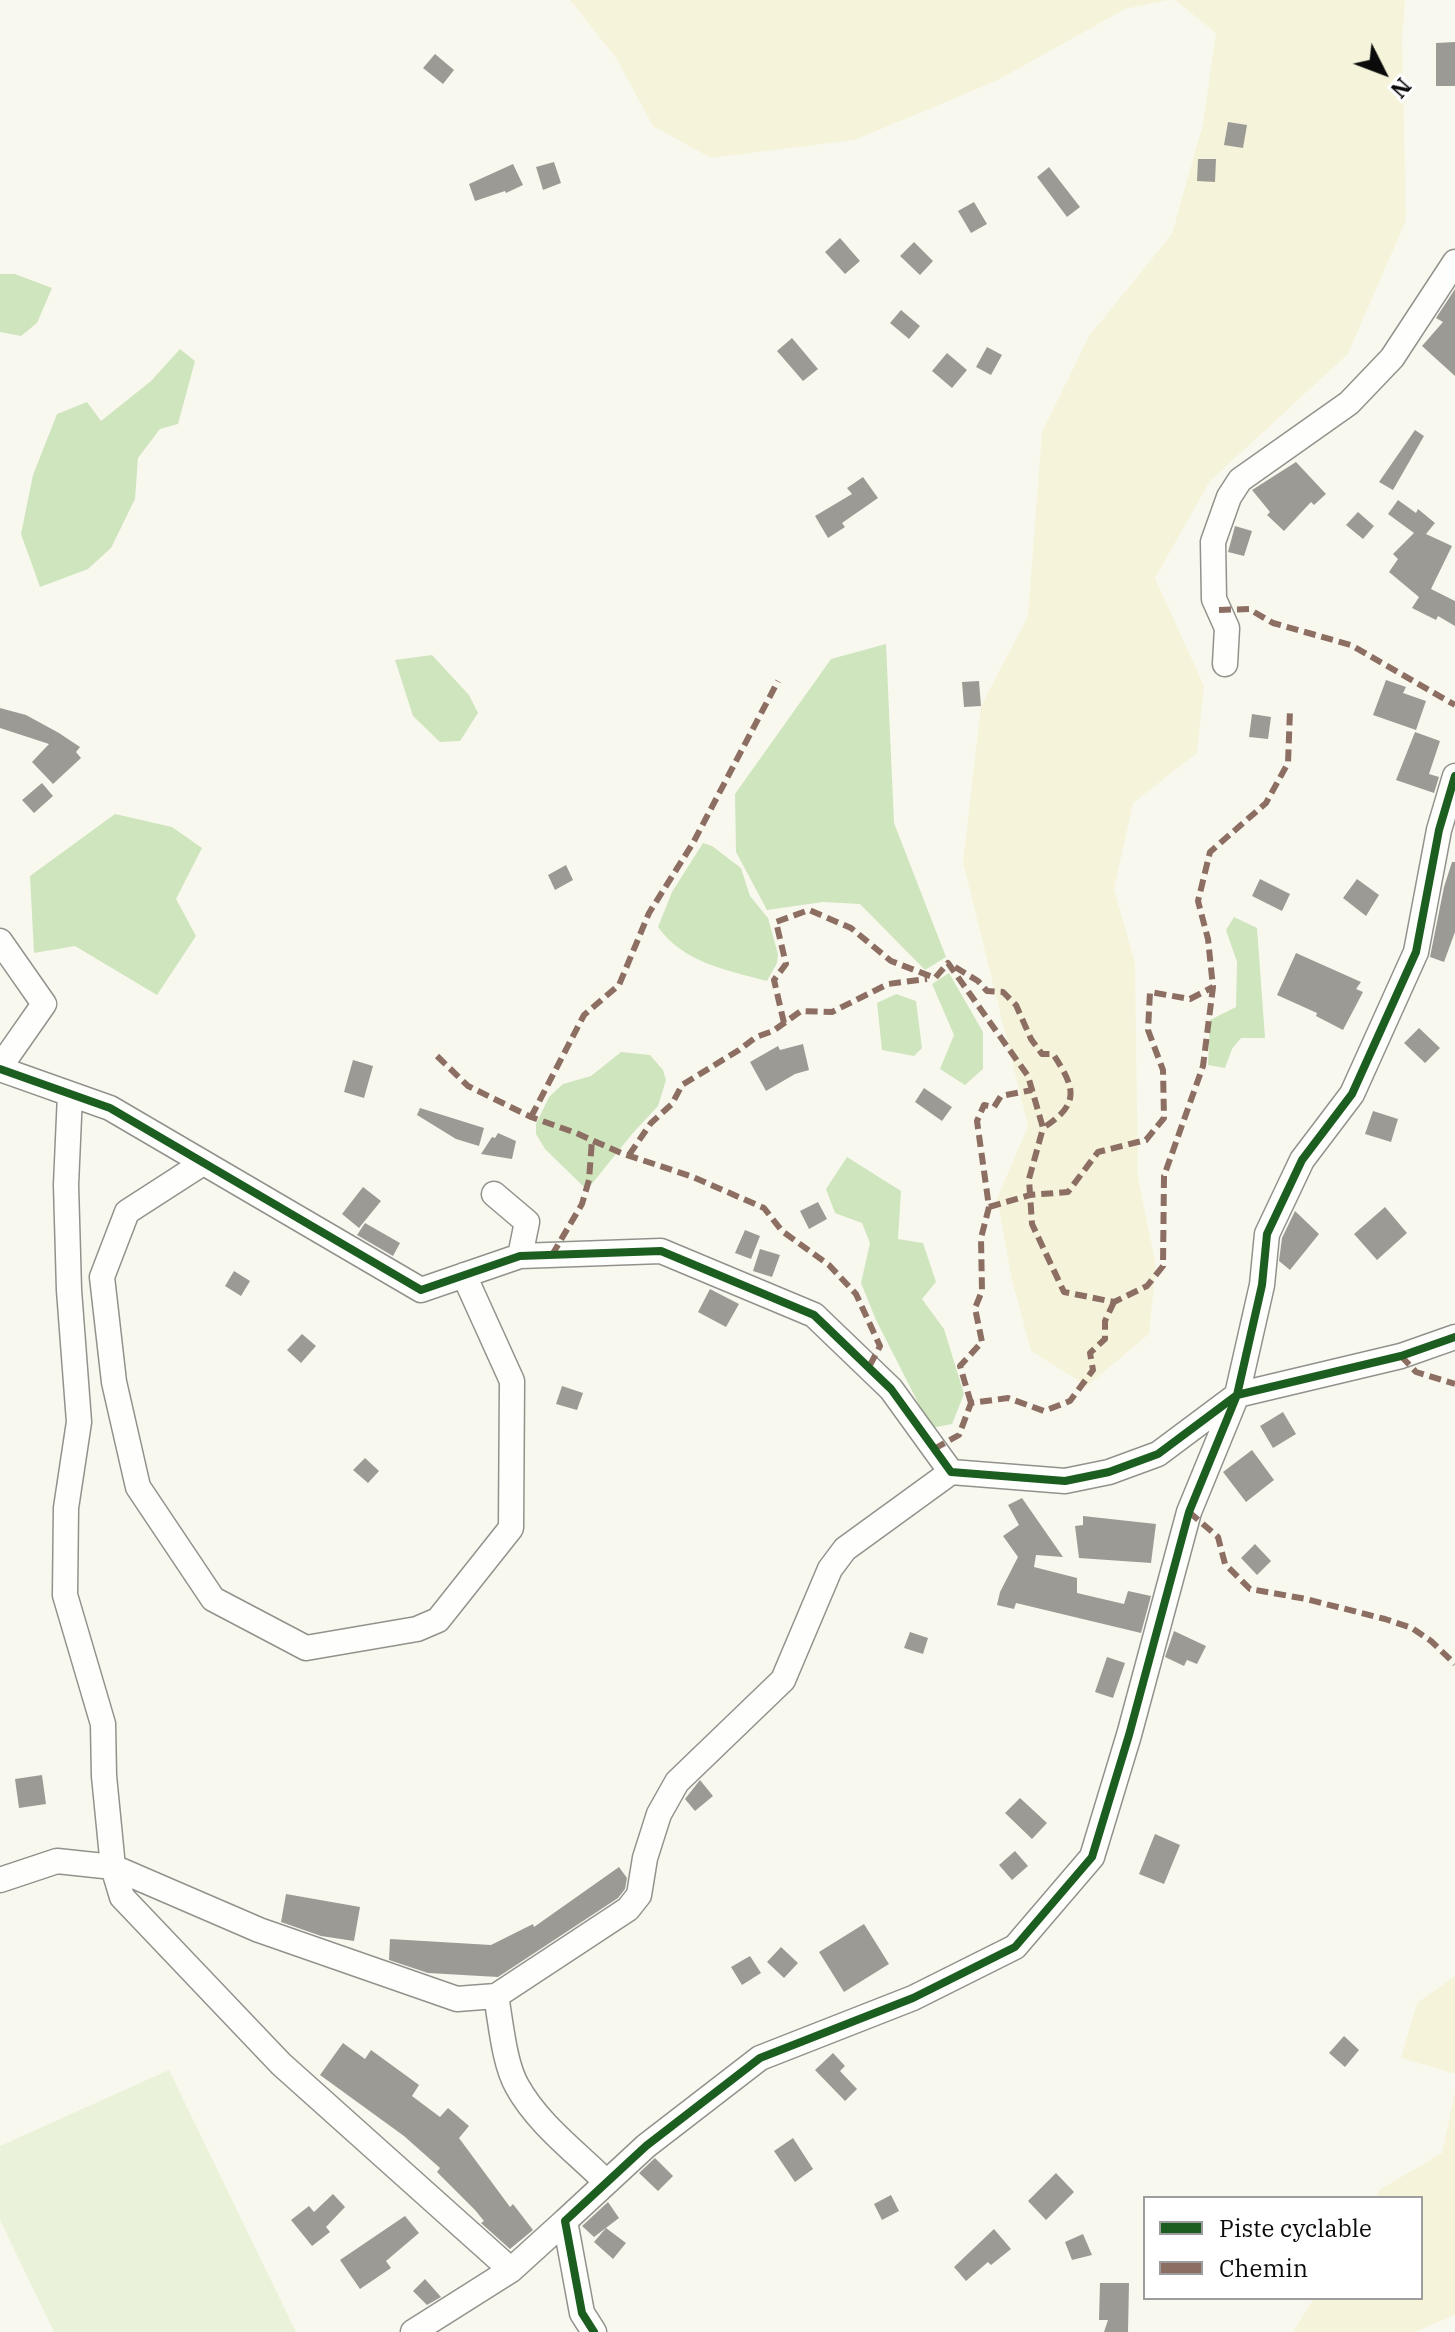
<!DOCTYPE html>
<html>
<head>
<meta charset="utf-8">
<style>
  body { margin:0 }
  #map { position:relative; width:1455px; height:2332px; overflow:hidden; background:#f9f8ee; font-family:"IBM Plex Serif",serif }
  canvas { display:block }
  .legend { position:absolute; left:1143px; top:2196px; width:280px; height:104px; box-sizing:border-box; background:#fff; border:2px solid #9d9d9d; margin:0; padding:10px 14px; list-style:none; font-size:24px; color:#0b0b0b }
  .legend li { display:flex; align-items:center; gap:16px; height:40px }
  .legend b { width:40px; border:2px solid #9d9d9d }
  .north { position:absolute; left:1343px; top:32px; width:80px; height:80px; -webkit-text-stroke:6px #fff; paint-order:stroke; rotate:132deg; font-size:22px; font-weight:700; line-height:32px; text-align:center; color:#0b0b0b }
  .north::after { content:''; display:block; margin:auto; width:28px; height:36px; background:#0b0b0b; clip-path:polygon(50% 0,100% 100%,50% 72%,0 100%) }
</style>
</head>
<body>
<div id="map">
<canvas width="1455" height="2332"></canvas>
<ul class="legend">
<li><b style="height:10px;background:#1b5e20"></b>Piste cyclable</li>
<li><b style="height:10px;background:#8d6e63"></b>Chemin</li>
</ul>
<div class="north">N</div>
</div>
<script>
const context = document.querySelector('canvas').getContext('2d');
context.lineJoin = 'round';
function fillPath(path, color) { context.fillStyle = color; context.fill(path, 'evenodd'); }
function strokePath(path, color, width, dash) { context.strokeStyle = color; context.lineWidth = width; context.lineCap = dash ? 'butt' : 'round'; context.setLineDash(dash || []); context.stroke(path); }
fillPath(new Path2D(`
  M570 0H1167L1125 9 996 81 855 140 711 158 653 126 616 58Z
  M1175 0H1405L1402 39 1406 220 1348 354 1210 481 1155 578 1204 686 1197 753 1133 803 1114 889 1135 963 1138 1177 1156 1266 1149 1334 1087 1386 1031 1351 1012 1280 997 1198 1028 1126 963 862 981 706 1028 616 1042 432 1089 336 1172 234 1203 124 1216 33Z
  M1455 1976V2074L1401 2058 1417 2003Z
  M1455 2092V2315L1415 2332H1293L1314 2298H1421V2198H1375L1379 2190 1442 2153Z`), '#f5f4db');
fillPath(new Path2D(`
  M0 274H15L52 288 37 323 21 336 0 332Z
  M180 349 195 361 178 424 160 429 138 458 135 499 111 548 88 569 40 587 21 534 33 475 57 414 87 402 101 421 151 381Z
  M886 644 894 823 946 957 925 970 860 904 823 902 767 910 736 852 735 794 831 659Z
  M432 655 469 695 478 713 460 741 440 742 413 716 395 660Z
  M115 814 172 827 202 848 176 899 196 936 157 995 75 946 34 953 30 876Z
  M703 843 712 846 741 868 750 896 768 918 778 954 777 963 767 981C726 970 684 963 658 927L672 892Z
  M1234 917 1257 928 1265 1038H1241L1232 1049 1225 1068 1208 1065 1210 1020 1236 1007 1237 962 1226 930Z
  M949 973 983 1032V1069L965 1085 940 1069 954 1035 932 984Z
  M896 994 916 1001 922 1048 914 1056 882 1050 877 1003Z
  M621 1052 650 1055 663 1070 666 1080 658 1106 632 1134 587 1190 545 1149 536 1134V1124L549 1097 563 1084 591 1076Z
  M847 1157 901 1191 898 1239 923 1243 936 1282 922 1299 944 1329 964 1394 952 1424 931 1428 876 1320 861 1283 870 1243 862 1223 835 1213 826 1189Z`), '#cfe5be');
fillPath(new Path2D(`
  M169 2070 296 2332H54L0 2220V2146Z`), '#eaf2d9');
fillPath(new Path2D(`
  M1455 42V86H1436V43Z
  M435 54 454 70 443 84 423 68Z
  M1228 122 1247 125 1243 148 1224 145Z
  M1198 159H1216L1215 182 1197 181Z
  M554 162 561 183 543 190 536 167Z
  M513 164 523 185 506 193 505 191 475 201 469 184Z
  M1049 167 1080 207 1067 217 1037 177Z
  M974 202 987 224 971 233 958 211Z
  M840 238 860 261 845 274 825 252Z
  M914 242 933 261 920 275 900 256Z
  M1455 289V376L1422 346 1443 322 1436 318Z
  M901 310 920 326 909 339 890 323Z
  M792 338 818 369 803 381 777 351Z
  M987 347 1002 355 991 375 976 367Z
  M947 353 967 370 952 388 932 371Z
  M1415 430 1424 436 1393 490 1379 482Z
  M1296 462 1326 494 1314 505 1311 502 1284 531 1267 515 1270 512 1252 490Z
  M863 477 878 498 842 523 845 527 828 538 815 516 852 494 847 488Z
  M1398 500 1416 513 1418 509 1435 523 1426 534 1452 546 1431 589 1455 601V626L1438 616 1436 620 1412 608 1419 597 1389 572 1398 559 1393 554 1414 533 1388 514Z
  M1358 512 1374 526 1363 539 1346 525Z
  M1235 526 1252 531 1244 556 1228 552Z
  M1386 680 1406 687 1403 693 1426 701 1416 730 1373 715Z
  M979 681 981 706 964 707 962 682Z
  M0 708 26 715 59 733 80 747 76 752 81 758 53 784 32 762 49 744 0 728Z
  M1252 714 1271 717 1268 739 1249 737Z
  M1415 732 1440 741 1429 774 1439 777 1434 793 1396 780Z
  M42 783 53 796 34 813 22 800Z
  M1452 862H1455V932L1444 962 1430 957 1444 887Z
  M566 865 573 880 555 890 548 875Z
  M1260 879 1290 894 1282 911 1252 896Z
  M1357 879 1379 895 1366 916 1343 898Z
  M1296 953 1361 982 1356 989 1363 992 1343 1030 1316 1016 1317 1013 1277 995Z
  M1419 1028 1440 1048 1425 1063 1404 1043Z
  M803 1044 809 1070 795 1074 766 1091 750 1062 778 1046 780 1050Z
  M353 1060 373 1066 364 1098 344 1092Z
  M924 1088 952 1107 942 1121 915 1102Z
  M420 1108 484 1128 479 1146 456 1139 417 1115Z
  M1373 1111 1398 1119 1391 1142 1365 1134Z
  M498 1133 516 1141 512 1159 481 1154 492 1137 495 1138Z
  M363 1187 381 1201 359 1228 342 1214Z
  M818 1202 827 1219 809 1229 800 1211Z
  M1385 1207 1407 1233 1377 1260 1354 1234Z
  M1295 1211 1319 1234 1290 1270 1279 1261 1282 1238Z
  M365 1223 400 1243 393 1256 357 1235Z
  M745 1230 760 1236 751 1259 735 1253Z
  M760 1249 780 1255 772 1277 753 1271Z
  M234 1271 250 1281 241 1296 225 1286Z
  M710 1289 739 1304 726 1327 698 1312Z
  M302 1334 316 1346 301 1363 287 1350Z
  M562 1386 583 1393 577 1410 556 1404Z
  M1283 1412 1296 1434 1273 1448 1260 1426Z
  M1252 1450 1274 1480 1246 1502 1223 1472Z
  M365 1458 379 1471 368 1483 353 1470Z
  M1022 1498 1063 1557 1036 1555 1034 1567 1077 1578V1593L1124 1604 1128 1591 1151 1596 1141 1633 1016 1603 1014 1609 997 1605 1000 1592 1018 1557 1003 1536 1019 1525 1008 1505Z
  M1083 1516 1156 1524 1151 1563 1079 1558 1075 1526 1083 1525Z
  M1255 1544 1271 1561 1257 1575 1241 1558Z
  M1174 1631 1206 1646 1197 1664 1187 1660 1184 1666 1165 1657Z
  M910 1632 928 1638 923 1654 904 1648Z
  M1107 1657 1125 1663 1113 1698 1095 1692Z
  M42 1775 46 1804 19 1808 15 1779Z
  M700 1780 713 1796 695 1811 685 1799Z
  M1020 1798 1047 1823 1032 1839 1005 1813Z
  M1155 1834 1180 1845 1164 1884 1139 1874Z
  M1015 1851 1028 1866 1012 1880 999 1865Z
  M619 1867 627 1878 625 1889 618 1898 498 1977 428 1973 389 1960 390 1939 491 1945 533 1924 534 1927Z
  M286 1894 360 1907 354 1941 321 1936 281 1922Z
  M864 1924 889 1964 844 1992 819 1952Z
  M781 1947 798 1963 784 1978 767 1962Z
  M750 1956 761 1973 742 1985 731 1967Z
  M1344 2036 1359 2050 1345 2067 1329 2053Z
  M343 2043 365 2059 371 2050 419 2085 412 2096 440 2117 448 2108 469 2126 459 2138 510 2207 513 2204 533 2230 510 2249 481 2223 484 2221 475 2210 437 2172 440 2168 404 2136 320 2075Z
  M833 2053 845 2066 840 2071 857 2089 845 2101 815 2070Z
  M793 2138 813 2169 795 2182 774 2151Z
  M655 2158 673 2176 658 2191 639 2173Z
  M1056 2173 1074 2192 1046 2220 1028 2201Z
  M333 2194 345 2207 326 2227 330 2232 312 2246 291 2220 309 2206 314 2212Z
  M891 2195 899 2211 882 2220 874 2204Z
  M608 2202 619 2218 594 2237 582 2226Z
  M405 2216 419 2233 386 2261 391 2268 360 2289 340 2260Z
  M606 2228 626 2243 613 2259 594 2242Z
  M994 2229 1011 2249 991 2265 988 2262 966 2281 954 2267Z
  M1083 2234 1092 2255 1072 2260 1065 2242Z
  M425 2279 441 2297 427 2305 413 2291Z
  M1100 2283H1129L1128 2332H1104L1108 2320H1099Z`), '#9c9a94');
const minor = new Path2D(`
  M1225 664 1227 628 1214 599 1213 542 1229 497 1240 480 1349 403 1392 358 1455 262
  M0 941 44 1004 0 1067
  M0 1069 110 1108 421 1290 520 1256 661 1251 814 1315 891 1389 951 1472 1065 1481 1109 1472 1158 1454 1237 1395 1401 1356 1455 1337
  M70 1094 66 1185 69 1290 79 1422 66 1508 65 1595 103 1724 104 1776 113 1867 122 1897 281 2064 511 2270
  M203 1163 127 1212 102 1277 114 1382 138 1487 213 1599 306 1648 417 1629 438 1620 511 1528 512 1381 464 1275
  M494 1194 527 1222 520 1256
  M0 1880 57 1861 113 1867 259 1930 457 1999 496 1996 628 1909 639 1895 645 1858 659 1814 677 1782 783 1680 830 1569 845 1549 951 1472
  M496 1996C501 2023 504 2063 517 2086 538 2124 575 2151 605 2181
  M413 2332 511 2270 565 2221
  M594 2332 582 2313 565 2221 646 2146 760 2058 913 1998 1015 1947 1092 1857 1129 1735 1189 1512 1237 1395 1262 1285 1267 1234 1302 1160 1352 1094 1416 952 1439 830 1455 776`);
strokePath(minor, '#92928d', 27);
strokePath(minor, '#fefefc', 24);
strokePath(new Path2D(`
  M1219 610 1249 609 1273 623 1351 645 1455 705
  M955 967 978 981 987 991 1003 992 1016 1005 1031 1039 1042 1054H1053C1076 1089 1080 1104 1043 1128
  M784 1023 774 980 786 964 776 922 809 910 851 928 891 961 935 978 948 963 1028 1076 1043 1128 1029 1179 1032 1224 1064 1292 1114 1302 1147 1286 1163 1266 1164 1176 1203 1066 1213 987 1208 939 1198 901 1210 852 1266 803 1288 763 1290 710
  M437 1056 468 1086 531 1117 576 1133 621 1153 693 1177 764 1208 782 1231 829 1265 856 1294 880 1346 869 1367
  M531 1117 584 1015 619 985 649 913 693 843 778 681
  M629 1155 651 1123 672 1104 682 1085 739 1050 756 1037 773 1031 801 1011 832 1012 888 984 927 979
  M989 1207 1030 1195 1068 1192 1098 1152 1146 1140 1164 1118 1163 1070 1148 1030 1150 992 1190 999 1213 987
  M552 1255 582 1204 589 1180 592 1140
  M1401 1356 1416 1372 1455 1384
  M971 1403 960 1366 982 1342 975 1308 982 1291 981 1238 989 1207 977 1121 984 1105 994 1107 1001 1096 1032 1090
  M934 1449 959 1435 971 1403 1008 1398 1044 1411 1070 1401 1093 1370 1090 1353 1105 1339V1321L1114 1302
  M1189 1512 1218 1537 1225 1564 1250 1589 1306 1599 1385 1619 1412 1628 1431 1641 1455 1664`), '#8d6e63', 6, [12, 6]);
strokePath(new Path2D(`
  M0 1069 110 1108 421 1290 520 1256 661 1251 814 1315 891 1389 951 1472 1065 1481 1109 1472 1158 1454 1237 1395 1401 1356 1455 1337
  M594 2332 582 2313 565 2221 646 2146 760 2058 913 1998 1015 1947 1092 1857 1129 1735 1189 1512 1237 1395 1262 1285 1267 1234 1302 1160 1352 1094 1416 952 1439 830 1455 776`), '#1b5e20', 8);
</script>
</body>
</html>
